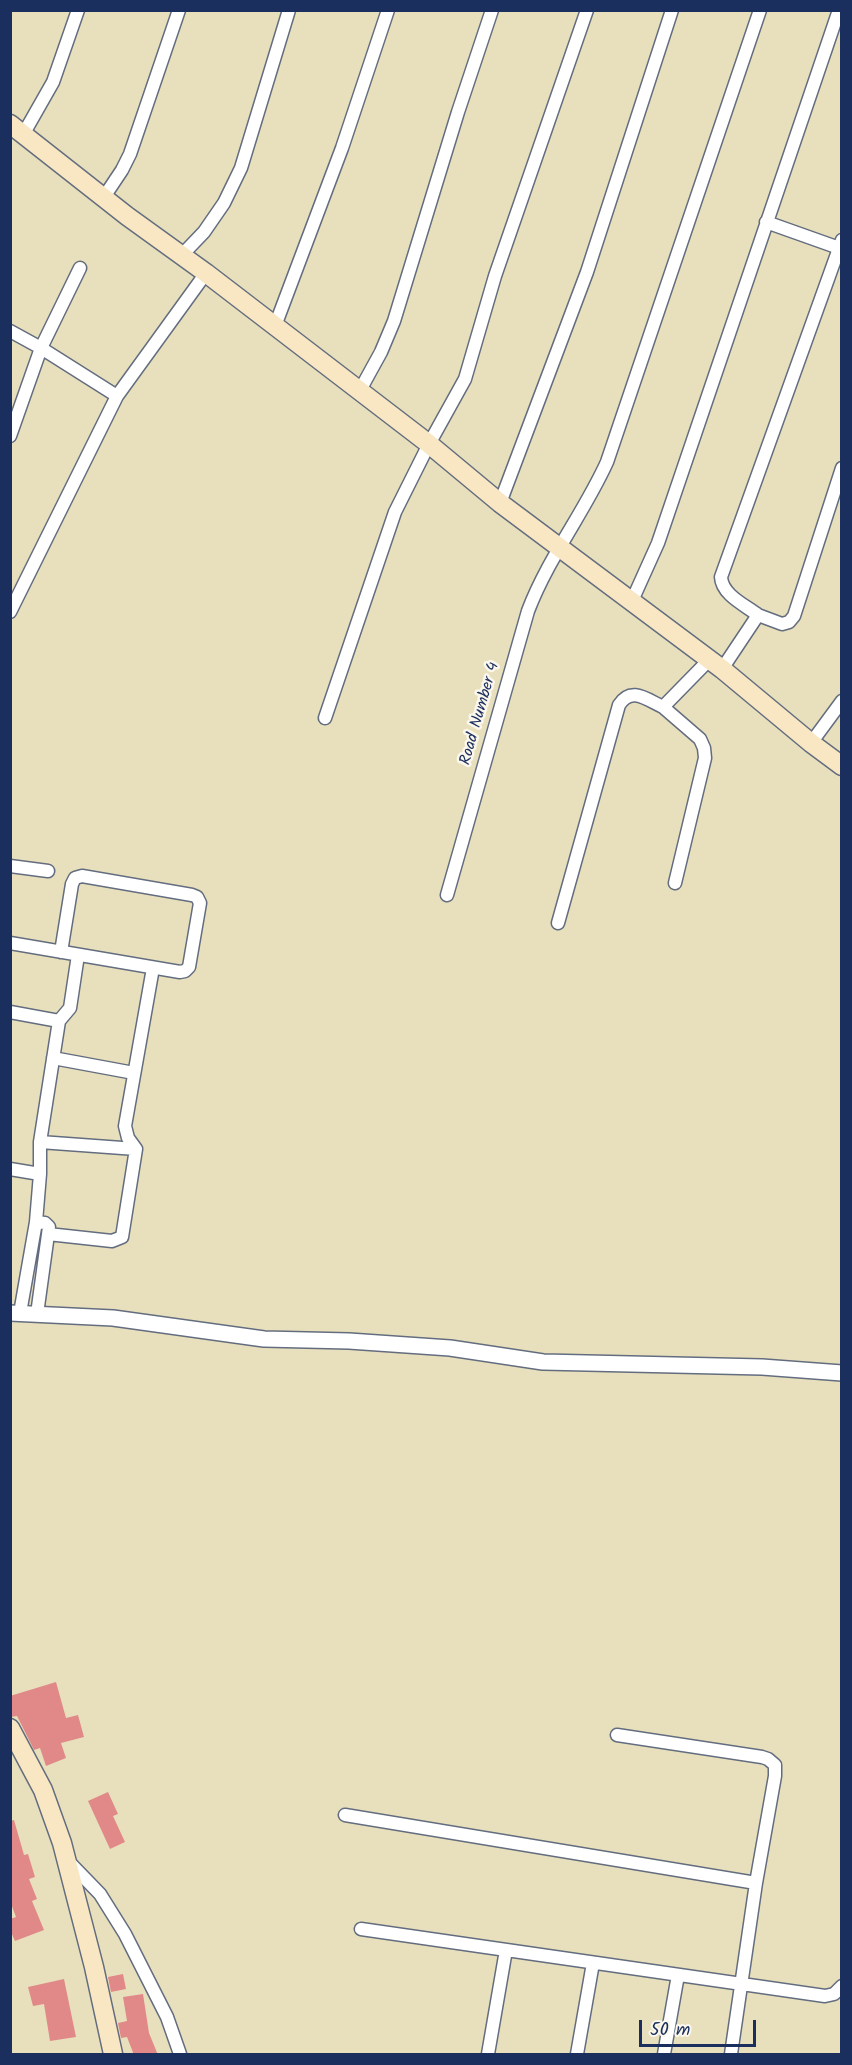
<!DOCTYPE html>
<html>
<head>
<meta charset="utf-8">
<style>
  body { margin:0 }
  #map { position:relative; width:852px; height:2065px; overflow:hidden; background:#e8e0bc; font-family:Kalam,sans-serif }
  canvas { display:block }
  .frame { position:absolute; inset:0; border:12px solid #1b2f5e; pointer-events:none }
  .scale { position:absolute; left:639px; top:2020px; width:117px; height:27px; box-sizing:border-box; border:3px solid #1b2f5e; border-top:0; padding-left:8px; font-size:18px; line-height:21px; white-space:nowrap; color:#1b2f5e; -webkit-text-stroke:4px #fbf7ec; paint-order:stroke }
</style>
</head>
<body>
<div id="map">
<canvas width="852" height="2065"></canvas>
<div class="frame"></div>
<div class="scale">50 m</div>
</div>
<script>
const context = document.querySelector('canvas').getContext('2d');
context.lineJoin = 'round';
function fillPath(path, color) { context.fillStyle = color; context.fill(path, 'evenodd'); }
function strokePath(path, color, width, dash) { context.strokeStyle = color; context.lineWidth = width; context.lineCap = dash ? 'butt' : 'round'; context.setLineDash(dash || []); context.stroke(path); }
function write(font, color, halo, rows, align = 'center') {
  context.font = font + ' Kalam,sans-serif'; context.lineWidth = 5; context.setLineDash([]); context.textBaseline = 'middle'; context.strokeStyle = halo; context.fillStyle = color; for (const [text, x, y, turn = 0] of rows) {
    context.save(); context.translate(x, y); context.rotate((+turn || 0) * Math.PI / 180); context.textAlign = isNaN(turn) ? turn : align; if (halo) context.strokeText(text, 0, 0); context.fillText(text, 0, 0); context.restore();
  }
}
fillPath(new Path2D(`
  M56 1682 66 1718 78 1715 84 1737 61 1743 66 1758 46 1766 40 1748 34 1750 17 1716 10 1717V1696Z
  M108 1792 118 1814 113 1816 125 1842 110 1849 88 1801Z
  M14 1820 24 1855 28 1854 35 1877 29 1879 37 1899 32 1901 44 1930 15 1941 10 1930V1919L16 1917 10 1901V1821Z
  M123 1974 126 1989 111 1992 108 1977Z
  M64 1979 76 2037 50 2041 44 2004 33 2006 28 1987Z
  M143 1994 149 2033 158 2055H134L127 2037 121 2038 118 2023 127 2021 123 1997Z`), '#e18988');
const minor = new Path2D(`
  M24 133 53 82 78 10
  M104 197 122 170 130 154 179 10
  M766 222 842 249
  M181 256 204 232 224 203 241 168 289 10
  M275 326 342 148 388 10
  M10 331 41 348 117 396
  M359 392 381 352 394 321 458 112 492 10
  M10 436 41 348 80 268
  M500 503 587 272 672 10
  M631 603 658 543 839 10
  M10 612 117 396 206 273
  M758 615C745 605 722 595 721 577L842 240
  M722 669 758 615 782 624 789 622 794 616 842 468
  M663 707 700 739 704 748 705 758 675 883
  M325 718 395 512 429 444 465 379 495 276 587 10
  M811 743 842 701
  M10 866 48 871
  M447 895 528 611C548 558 584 513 607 462L760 10
  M558 923 619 705C631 686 646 699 663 707L709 660
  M10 943 180 972 185 971 189 967 200 903 197 897 192 895 82 876 75 878 72 884 61 952
  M10 1012 59 1021
  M53 1058 134 1073
  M40 1142 136 1149
  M10 1169 40 1174
  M36 1222 40 1174V1142L59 1021 70 1008 78 955
  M48 1234 112 1241 122 1237 136 1149 128 1138 125 1126 153 968
  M20 1313 36 1222 45 1223 49 1227 37 1314
  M617 1735 762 1757 768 1759 775 1765V1776L756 1883 731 2054
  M345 1815 756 1883
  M68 1861 100 1894 125 1934 167 2017 180 2054
  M361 1929 825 1996 834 1994 842 1986
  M488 2054 506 1950
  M577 2054 593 1963
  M664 2054 678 1975`);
const tertiary = new Path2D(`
  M10 1313 113 1318 264 1339 349 1341 450 1348 543 1362 762 1367 842 1373`);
const secondary = new Path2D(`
  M10 124 127 216 206 273 429 444 500 503 722 669 811 743 842 766
  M10 1728 43 1790 62 1843 94 1967 113 2054`);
strokePath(minor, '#636d7f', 15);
strokePath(tertiary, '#636d7f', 18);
strokePath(secondary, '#636d7f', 21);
strokePath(minor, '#fff', 12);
strokePath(tertiary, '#fff', 15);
strokePath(secondary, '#f9e7c3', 18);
write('16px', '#1b2f5e', '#fbf7ec', [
  ["Road Number 4",481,714,-74]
]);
</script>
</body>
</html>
